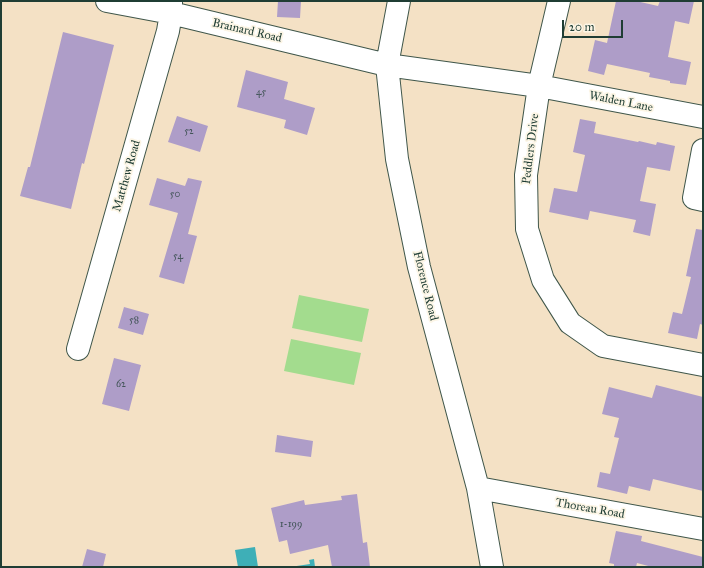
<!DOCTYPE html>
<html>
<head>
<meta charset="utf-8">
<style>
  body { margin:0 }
  #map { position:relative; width:704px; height:568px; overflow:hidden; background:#f4e1c5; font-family:"IM FELL Great Primer",serif }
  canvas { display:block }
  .frame { position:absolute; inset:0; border:2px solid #1f3d34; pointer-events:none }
  .scale { position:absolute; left:562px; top:20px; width:61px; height:18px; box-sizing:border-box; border:2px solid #1f3d34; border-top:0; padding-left:5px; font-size:12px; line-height:14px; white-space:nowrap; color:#1f3d34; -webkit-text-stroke:3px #fcf5e5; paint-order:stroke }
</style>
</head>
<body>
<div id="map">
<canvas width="704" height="568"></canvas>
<div class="frame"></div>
<div class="scale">20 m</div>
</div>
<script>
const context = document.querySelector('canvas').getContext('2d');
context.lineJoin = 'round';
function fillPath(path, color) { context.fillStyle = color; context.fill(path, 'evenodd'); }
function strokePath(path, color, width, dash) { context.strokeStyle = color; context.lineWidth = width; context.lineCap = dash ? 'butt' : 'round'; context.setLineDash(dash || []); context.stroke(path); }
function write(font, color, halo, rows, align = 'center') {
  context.font = font + ' "IM FELL Great Primer",serif'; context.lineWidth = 3.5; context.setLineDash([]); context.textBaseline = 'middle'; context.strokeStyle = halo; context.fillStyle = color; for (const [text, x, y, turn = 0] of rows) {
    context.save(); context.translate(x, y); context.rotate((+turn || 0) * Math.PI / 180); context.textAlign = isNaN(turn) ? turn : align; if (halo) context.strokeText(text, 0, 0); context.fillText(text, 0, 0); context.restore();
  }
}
fillPath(new Path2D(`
  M299 295 369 309 362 342 292 328Z
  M291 339 361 353 354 385 284 371Z`), '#a3dc8e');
fillPath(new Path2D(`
  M255 547 258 567H238L235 550Z
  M314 559 315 567H290L310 564 309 560Z`), '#3eafb7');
fillPath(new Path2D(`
  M278 1H301L300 18 277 17Z
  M616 1H636L658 6 660 1H694L689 24 675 21 668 57 691 62 686 85 670 83V81L649 77 650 73 607 64 604 75 588 71 595 40 607 43Z
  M63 32 114 45 84 164 82 163 71 209 20 196 28 167H30Z
  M246 70 288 82 284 99 315 108 307 135 284 128 286 120 237 107Z
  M177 116 208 126 200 152 168 142Z
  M580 119 596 122 594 133 638 142 639 141 656 145 657 142 675 146 670 171 647 167 640 201 656 204 650 236 633 232 636 220 590 211 588 220 549 212 554 188 577 192 585 155 573 152Z
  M157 178 185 186 188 178 202 181 188 234 197 236 184 284 159 277 178 213 149 205Z
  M696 229 703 230V325L700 324 697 339 668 333 673 312 682 314 691 277 686 276Z
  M124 307 149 314 143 335 118 328Z
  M114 358 141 365 129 411 102 404Z
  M656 385 703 397V491L653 479 650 491 629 486 627 494 597 487 600 472 610 474 619 438 614 437 619 418 602 414 609 387 652 398Z
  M277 435 313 441 311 457 275 452Z
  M357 494 363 543 367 542 370 567H332L328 545 290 554 287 540 279 542 271 508 304 500 305 505 342 500 341 496Z
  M616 531 642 536 641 541 703 557V567H652L637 563 636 567H614V564L609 563Z
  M87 549 106 554 103 567H82Z`), '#ae9dc8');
const minor = new Path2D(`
  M107 1 171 13 387 65 539 86 703 117
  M399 1 387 65 397 159 419 267 478 488 492 567
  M559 1 539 86 526 175 527 229 543 280 570 323 603 346 703 365
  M703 150 694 198 703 200
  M78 349 168 31 171 13V1
  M478 488 703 529`);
strokePath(minor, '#3f564a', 24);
strokePath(minor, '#fff', 22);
write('10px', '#435559', null, [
  ["45",261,93],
  ["52",189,132],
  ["50",175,195],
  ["54",178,257],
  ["58",134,321],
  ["62",121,385],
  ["1-199",291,525]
]);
write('12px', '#1f3d34', '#fcf5e5', [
  ["Brainard Road",247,31,13],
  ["Walden Lane",621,102,11],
  ["Peddlers Drive",531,149,-83],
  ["Matthew Road",127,176,-74],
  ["Florence Road",425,286,76],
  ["Thoreau Road",590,509,10]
]);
</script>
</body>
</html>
